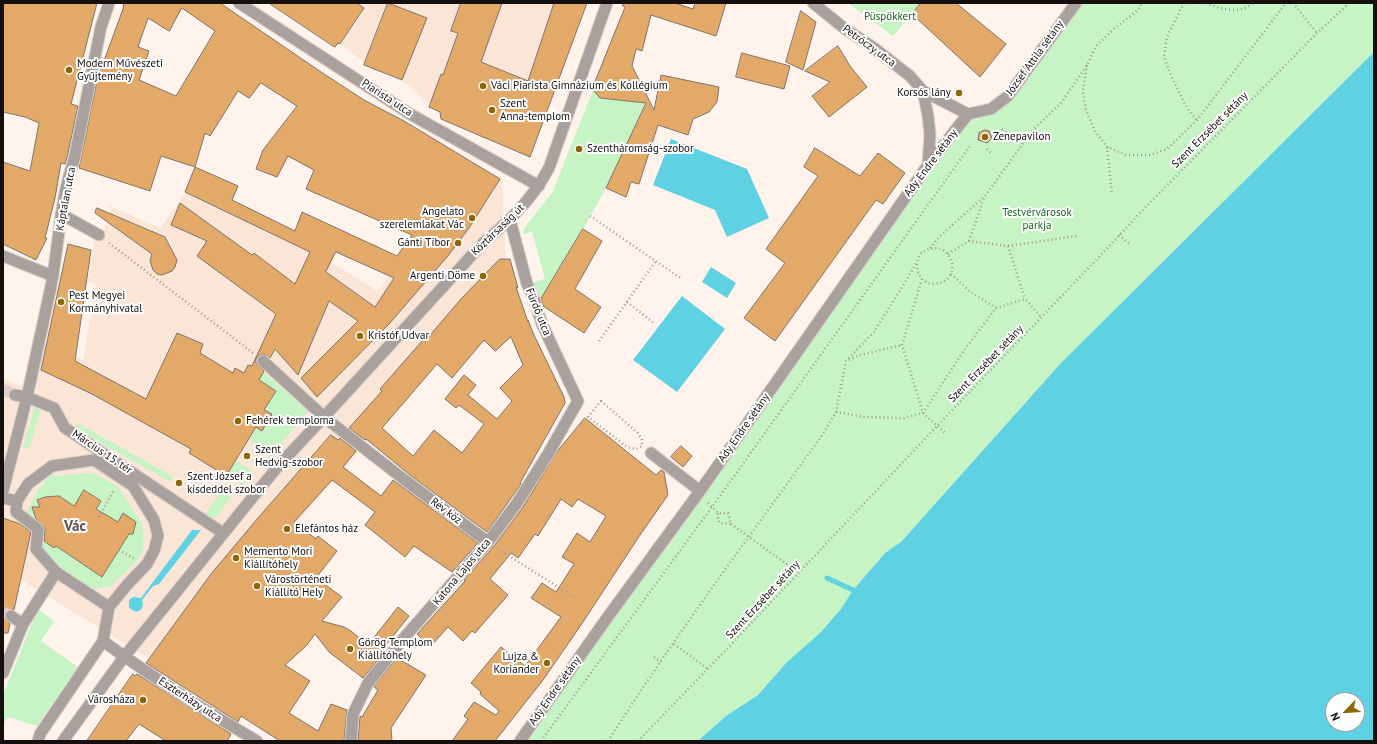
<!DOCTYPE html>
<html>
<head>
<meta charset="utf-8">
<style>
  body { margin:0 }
  #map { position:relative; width:1377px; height:744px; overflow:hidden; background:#fff3eb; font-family:"PT Sans",sans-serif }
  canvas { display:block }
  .frame { position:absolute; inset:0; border:4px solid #15100d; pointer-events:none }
  .north { position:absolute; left:1325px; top:692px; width:40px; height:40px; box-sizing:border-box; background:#fff; border:1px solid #a19f9e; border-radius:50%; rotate:245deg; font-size:11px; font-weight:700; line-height:16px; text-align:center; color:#15100d }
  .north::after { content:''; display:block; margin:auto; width:14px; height:18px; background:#8d6608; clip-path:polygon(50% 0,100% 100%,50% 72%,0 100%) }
</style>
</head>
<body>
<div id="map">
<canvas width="1377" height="744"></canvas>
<div class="frame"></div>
<div class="north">N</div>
</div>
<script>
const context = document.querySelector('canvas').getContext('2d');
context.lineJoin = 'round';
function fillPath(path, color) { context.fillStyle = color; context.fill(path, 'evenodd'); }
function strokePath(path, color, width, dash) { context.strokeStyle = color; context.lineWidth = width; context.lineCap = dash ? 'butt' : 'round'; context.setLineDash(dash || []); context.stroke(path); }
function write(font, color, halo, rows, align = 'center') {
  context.font = font + ' "PT Sans",sans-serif'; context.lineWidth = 4; context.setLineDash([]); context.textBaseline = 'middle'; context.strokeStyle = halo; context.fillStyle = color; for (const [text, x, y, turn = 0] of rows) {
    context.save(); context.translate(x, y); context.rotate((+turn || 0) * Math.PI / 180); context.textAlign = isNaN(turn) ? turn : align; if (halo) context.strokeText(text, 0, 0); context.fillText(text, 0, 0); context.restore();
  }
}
fillPath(new Path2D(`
  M361 3H586L553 94 442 110 429 104 401 79 366 64 341 44 362 13 361 11 364 5Z
  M483 168 502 179 507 278 170 671 18 578 3 620V379L22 386 33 339 83 360 96 285 88 281 94 243 107 224 110 206 160 228 197 177 377 291Z`), '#fae5d6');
fillPath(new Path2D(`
  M848 3H921L893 36Z
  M1076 3H1374V52L1061 363 901 542 885 553 853 590 841 609 820 633 787 662 758 695 726 716 698 741H520L968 114 991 109Z
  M593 90 600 98 646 103 606 188 583 229 539 303 527 284 545 279 532 232 524 234 523 230 553 191Z
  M263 372 308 411 270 457 249 439 256 427 262 431 272 415 264 410 276 391 259 380Z
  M36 403 42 405 29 449 23 447Z
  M77 423 174 477 171 482 74 428Z
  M236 461 253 471 242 485 226 476Z
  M50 472 55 476 92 473 117 486 142 523 144 548 137 560 111 586 88 590 62 571 40 550 39 538 25 516 38 489 44 485 43 484Z
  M221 491 231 498 212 521 205 515Z
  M38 608 54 622 41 641 78 667 37 726 8 717 3 724V695Z`), '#c6f4c5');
fillPath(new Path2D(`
  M1374 52V741H698L726 716 758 695 787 662 820 633 841 609 853 590 885 553 901 542 1061 363ZM1333 700H1357V724H1333Z
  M671 139 747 169 769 218 727 237 715 210 653 185Z
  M711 267 736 283 727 298 702 282Z
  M682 296 725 329 677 392 633 360Z
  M192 530H201L159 584 153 586 142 600C146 610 136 616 129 607V600L133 597 141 598Z`), '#5ed1e3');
strokePath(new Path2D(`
  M827 578 853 590`), '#5ed1e3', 5);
const building = new Path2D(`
  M3 3H97L71 104 78 106 67 158 65 164 61 163 55 198 45 238H47L36 260 3 244V162L30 171 39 123 25 117 3 112Z
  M124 3H220L321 72 364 100 404 121 500 179 469 228 447 257 389 324 317 397 301 378 358 321 329 301 298 375 275 349 270 358 264 354 258 356 256 360V363L264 371 259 380 276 391 264 410 272 414 262 431 256 427 226 476 189 453 191 449 92 394 41 370 68 244 91 250 75 361 146 399 177 333 203 344 200 353 233 373 235 368 244 373 248 365 252 366 276 314 197 256 207 241 171 225 180 203 252 255 254 253 295 284 310 252 185 192 195 167 161 156 150 191 79 168 97 80 123 9ZM182 8 215 31 176 96 139 80 149 51 138 47 148 18 169 31ZM261 83 297 106 263 150 256 169 277 177 288 156 314 170 306 189 412 235 397 256 302 212 295 231 232 200 238 186 195 167 205 133 210 136 238 91 249 98ZM336 252 394 278 375 307 326 272Z
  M269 3H357L364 8 340 44 338 43 335 47Z
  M388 3 427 18 402 80 364 65Z
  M461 3H502L481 62 528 81 554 3H587L530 157 441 119 440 112 429 107 441 74 443 75 458 33 451 31Z
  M623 3H675L693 9 695 3H726L716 36 651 15 642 51 636 49 632 66 654 110 661 75 719 87 717 102 709 112 693 119 688 135 658 125 639 184 631 182 626 197 606 188 646 103 600 98 594 91V84L625 7 623 6Z
  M921 3H956L1006 44 980 77 912 14Z
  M801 11 816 22 803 70 786 62Z
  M838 46 850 66 867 87 829 117 812 96 830 82 805 71Z
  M742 53 790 66 784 89 736 77Z
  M985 130 989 131 992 138 987 143 978 140 979 133Z
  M815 148 860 176 878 153 905 173 883 204 876 200 775 341 744 318 785 263 766 249 818 176 804 167Z
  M97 208 165 237 177 260 175 267 172 271 162 275 157 274 153 270 150 261 152 254 95 213Z
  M583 229 602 241 575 289 601 307 584 333 543 306 541 299Z
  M500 259H510L518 288 516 287 528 322V320L533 333 564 397 565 403 520 483 521 484 487 532 410 475 366 439 365 440 349 428 382 391 380 389 423 340 425 341 461 299ZM511 337 523 365 500 388 512 401 497 419 468 395 476 385 464 375 445 399 456 408 459 405 484 424 462 453 434 430 413 456 382 428 437 364 452 378 484 340 495 351Z
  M585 418 656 475 661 470 664 472 668 495 638 538 581 625 543 680 495 741H452L468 719 464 716 474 702 496 715 499 711 480 694 481 692 471 683 501 647 525 666 561 617 531 598 542 583 556 592 574 564 562 557 577 533 590 542 606 516 578 499 572 507 561 499 538 536 535 534 518 558 511 553 490 579 508 595 475 633 472 631 463 641 448 627 430 647 417 634 465 581 464 580 494 546 523 507 556 453Z
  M331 435 338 440 340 438 356 451 343 467 381 496 393 480 478 543 452 572 414 546 405 557 365 525 375 512 332 480 294 522 316 539 318 536 337 551 316 578 342 597 322 621 344 627 351 631 368 645 398 607 409 616 382 650 385 651 363 678 329 652 315 634 307 645 285 665 310 681 289 713 318 731 331 704 347 710 344 741H280L241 716 238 722 146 663 211 574 258 518Z
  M681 446 692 456 683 467 671 457Z
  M84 490 101 501 96 509 118 522 123 513 136 522 133 534H129L102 577 56 546 54 548 44 541 45 527 36 519 32 507H40L37 500 45 497 57 496H59L74 506Z
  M3 518 20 524 31 532 14 610H8L4 615 5 619 10 624 8 633H3Z
  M397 658 426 675 391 728 392 741H358L360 716 362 717 378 690 374 687Z
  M133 674 135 676 137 674 231 734 227 741H166L139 724 126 741H87Z`);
fillPath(building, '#e3a969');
strokePath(building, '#7f7469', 1);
strokePath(new Path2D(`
  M3 389 15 395
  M3 612 11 616`), '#dcd1ca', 11, [11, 5.5]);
const pedestrian = new Path2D(`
  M15 395 27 397 50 291
  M3 491 27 397 54 408 65 428 223 533
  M3 498 17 501
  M56 572 109 607
  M11 616 23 624
  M3 673 23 624 56 572 36 549 38 529 16 512 17 501 28 484 52 466 94 460 133 486 154 520 158 536 154 551 147 564 127 585 109 607 103 641C152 677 204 710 257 741
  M38 741 40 734 103 641
  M63 741 124 657 248 503 280 464 324 417`);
const minor = new Path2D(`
  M239 3 410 114 539 186
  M813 3 844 28 874 48 910 76 923 91 968 114
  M923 91 928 116 930 134 928 165
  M968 114 991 109 1008 96 1076 3
  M61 214 99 235
  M3 256 53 276
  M50 291C59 248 59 202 74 160L101 27 109 3
  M263 361 324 417 406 481 488 542
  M324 417 483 243C511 219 531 201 549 168L607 3
  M651 453 700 491
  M351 741 353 714 368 683 403 639 488 542 517 503 548 454 578 401 542 324 534 299 527 284 510 220
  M520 741 607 618 700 491 928 165 968 114`);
strokePath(pedestrian, '#dacfc7', 13);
strokePath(minor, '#dacfc7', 13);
strokePath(new Path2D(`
  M1184 3 1167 37 1164 56 1171 76 1187 108 1197 120
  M1206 3C1221 9 1239 15 1253 3
  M1293 3 1317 33
  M1087 65 1083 91 1086 110 1095 131 1107 147 1126 155H1150L1167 149 1197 120 1286 3
  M1002 129 1007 133
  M1107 147 1112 194
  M987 149 991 153
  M590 216 682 279
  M1119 235 1131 245
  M969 241 984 198
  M109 243 253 353
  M1008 246 1025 299
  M930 248 941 235 985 196 1032 131 1061 103 1087 65 1096 46 1115 28 1138 10 1142 3
  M948 254 969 241 1008 246 1077 236
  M951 274 969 291 996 308
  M922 279 902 345 923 413 945 433
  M627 302 655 324
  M599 341 656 261
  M849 360 860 355 902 345
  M601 401 638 433 642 440V446L636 449 627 447 588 417Z
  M836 412 864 417 904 418 923 413 965 349 996 308 1025 299 1042 318
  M708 503 718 513H728L731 524 720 523 718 520V513
  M99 517 114 490
  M731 524 799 573
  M498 549 574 597
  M119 550 135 559
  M674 644 708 669
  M654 657 661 662
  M541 741 712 507 970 146
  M608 741C675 636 749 537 821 437L836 412 846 361 874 332 904 284 917 262 920 254C927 249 935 246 943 250 947 253 949 256 951 260 961 285 916 297 917 262
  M638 741 727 649 937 426 1101 255 1139 214 1317 33 1349 3`), '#a19892', 2.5, [1, 3]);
strokePath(pedestrian, '#a8a19e', 11);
strokePath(minor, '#a8a19e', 11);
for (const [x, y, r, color] of [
  [69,70,4,"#8d6608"],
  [483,86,4,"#8d6608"],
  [959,93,4,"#8d6608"],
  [492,110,4,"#8d6608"],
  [985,137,4,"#8d6608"],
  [579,149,4,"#8d6608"],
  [472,218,4,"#8d6608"],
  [458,243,4,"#8d6608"],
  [483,276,4,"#8d6608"],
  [61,302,4,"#8d6608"],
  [360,336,4,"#8d6608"],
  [238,421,4,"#8d6608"],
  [247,456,4,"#8d6608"],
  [179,483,4,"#8d6608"],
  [287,529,4,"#8d6608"],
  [236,558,4,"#8d6608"],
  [257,586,4,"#8d6608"],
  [350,649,4,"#8d6608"],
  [547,663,4,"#8d6608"],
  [143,700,4,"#8d6608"]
]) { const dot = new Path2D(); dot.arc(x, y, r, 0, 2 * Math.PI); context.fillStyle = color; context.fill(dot); strokePath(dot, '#fff', 1.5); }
write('11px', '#11671a', '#fff', [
  ["Püspökkert",890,17],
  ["Testvérvárosok",1037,213],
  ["parkja",1037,226]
]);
write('11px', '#15100d', '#fff', [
  ["Petróczy utca",869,46,36],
  ["József Attila sétány",1035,58,-54],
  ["Piarista utca",387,98,33],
  ["Szent Erzsébet sétány",1210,130,-45],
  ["Ady Endre sétány",931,163,-53],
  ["Káptalan utca",66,199,-79],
  ["Köztársaság út",498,230,-44],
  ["Fürdő utca",538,312,68],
  ["Szent Erzsébet sétány",986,364,-46],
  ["Ady Endre sétány",744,428,-55],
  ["Március 15. tér",102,452,34],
  ["Rév köz",446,511,37],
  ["Katona Lajos utca",462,572,-50],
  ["Szent Erzsébet sétány",763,600,-47],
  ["Ady Endre sétány",555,691,-55],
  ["Eszterházy utca",190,700,33]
]);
write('11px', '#15100d', '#fff', [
  ["Modern Művészeti",77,64],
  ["Gyűjtemény",77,77],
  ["Váci Piarista Gimnázium és Kollégium",491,86],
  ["Korsós lány",951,93,"right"],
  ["Szent",500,104],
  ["Anna-templom",500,117],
  ["Zenepavilon",993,137],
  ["Szentháromság-szobor",587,149],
  ["Angelato",464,212,"right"],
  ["szerelemlakat Vác",464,225,"right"],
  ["Gánti Tibor",450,243,"right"],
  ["Argenti Döme",475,276,"right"],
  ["Pest Megyei",69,296],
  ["Kormányhivatal",69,309],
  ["Kristóf Udvar",368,336],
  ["Fehérek temploma",246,421],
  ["Szent",255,450],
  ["Hedvig-szobor",255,463],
  ["Szent József a",187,477],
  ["kisdeddel szobor",187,490],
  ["Elefántos ház",295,529],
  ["Memento Mori",244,552],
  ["Kiállítóhely",244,565],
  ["Várostörténeti",265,580],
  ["Kiállító Hely",265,593],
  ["Görög Templom",358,643],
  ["Kiállítóhely",358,656],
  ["Lujza &",539,657,"right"],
  ["Koriander",539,670,"right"],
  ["Városháza",135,700,"right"]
], 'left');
write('bold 15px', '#60554c', '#fff', [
  ["Vác",75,527]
]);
</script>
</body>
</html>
